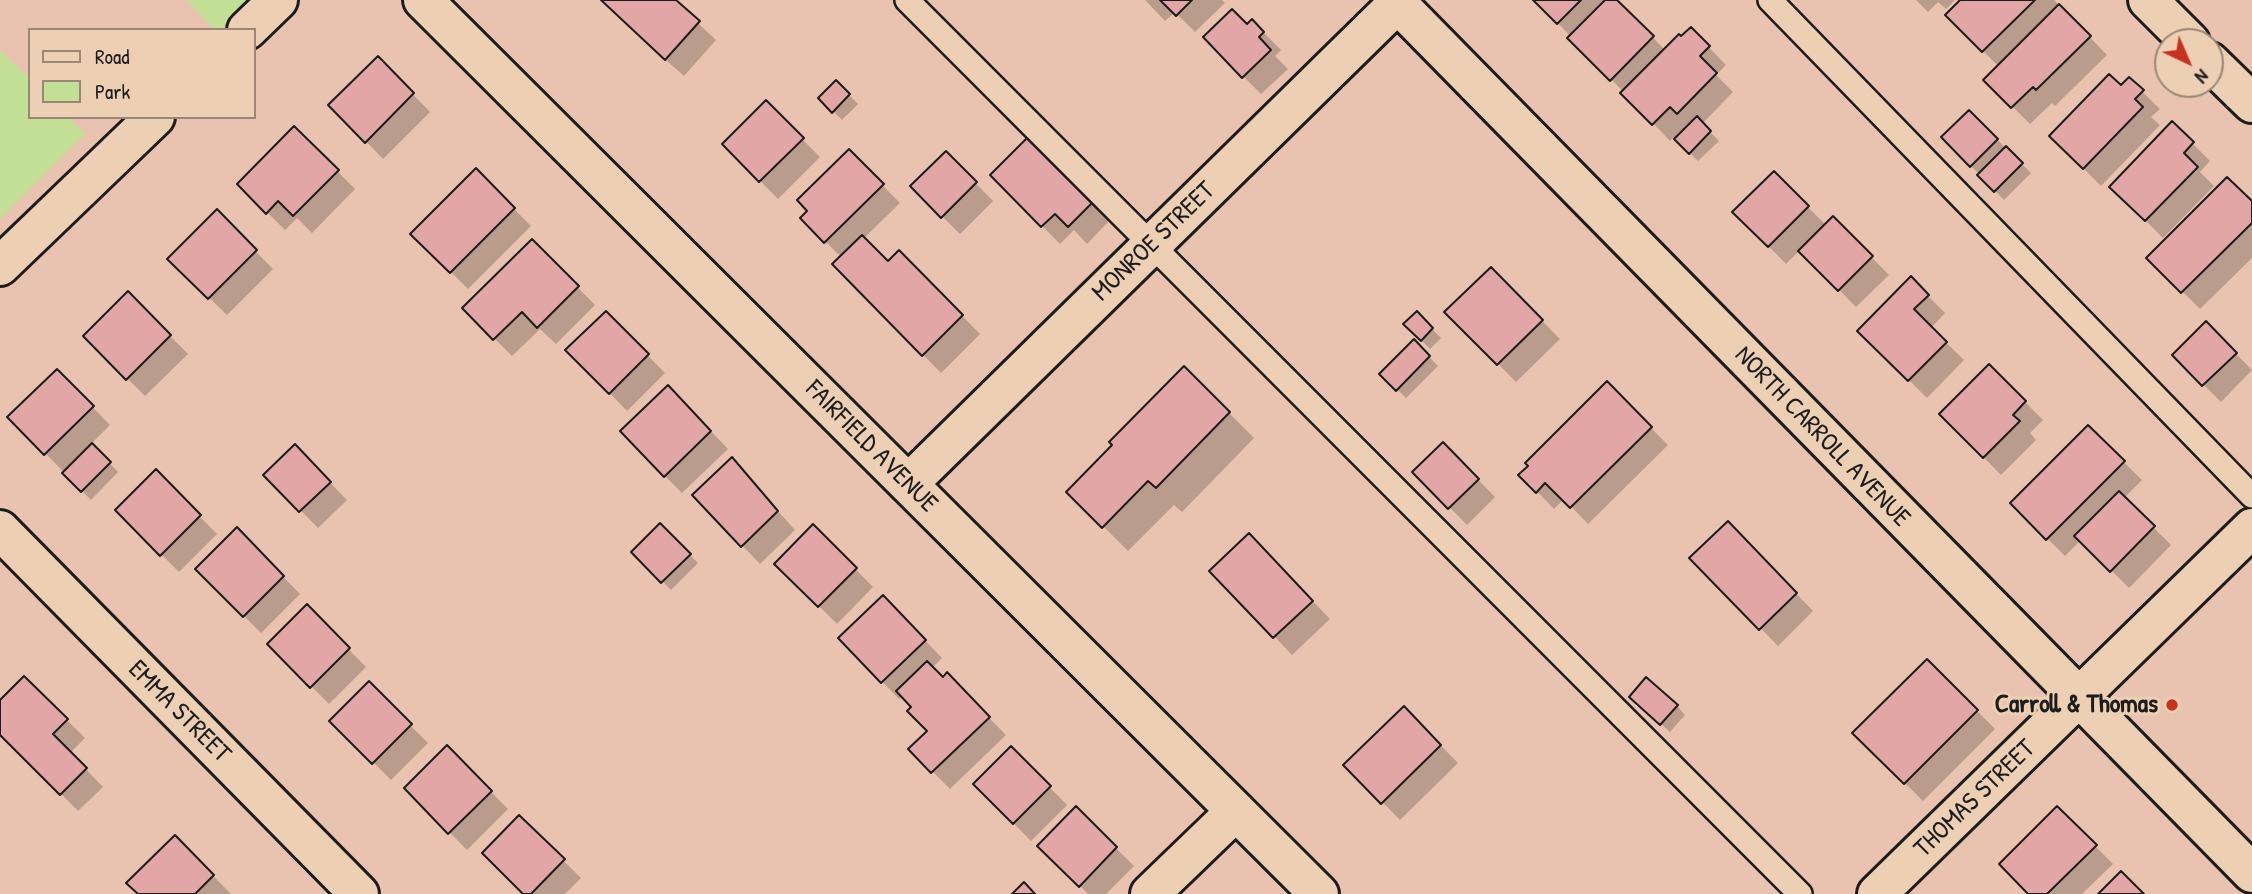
<!DOCTYPE html>
<html>
<head>
<meta charset="utf-8">
<style>
  body { margin:0 }
  #map { position:relative; width:2252px; height:894px; overflow:hidden; background:#e9c3af; font-family:"Patrick Hand",sans-serif }
  canvas { display:block }
  .legend { position:absolute; left:28px; top:28px; width:228px; height:91px; box-sizing:border-box; background:#edcfb3; border:2px solid #998777; margin:0; padding:9px 12px; list-style:none; font-size:21px; color:#1c1c1c }
  .legend li { display:flex; align-items:center; gap:14px; height:35px }
  .legend b { width:35px; border:2px solid #998777 }
  .north { position:absolute; left:2154px; top:28px; width:70px; height:70px; box-sizing:border-box; background:#edcfb3; border:2px solid #998777; border-radius:50%; rotate:136deg; font-size:19px; font-weight:700; line-height:28px; text-align:center; color:#1c1c1c }
  .north::after { content:''; display:block; margin:auto; width:24px; height:32px; background:#c8321e; clip-path:polygon(50% 0,100% 100%,50% 72%,0 100%) }
</style>
</head>
<body>
<div id="map">
<canvas width="2252" height="894"></canvas>
<ul class="legend">
<li><b style="height:9px;background:#edcfb3"></b>Road</li>
<li><b style="height:19px;background:#c3de95"></b>Park</li>
</ul>
<div class="north">N</div>
</div>
<script>
const context = document.querySelector('canvas').getContext('2d');
context.lineJoin = 'round';
function fillPath(path, color) { context.fillStyle = color; context.fill(path, 'evenodd'); }
function strokePath(path, color, width, dash) { context.strokeStyle = color; context.lineWidth = width; context.lineCap = dash ? 'butt' : 'round'; context.setLineDash(dash || []); context.stroke(path); }
function write(font, color, halo, rows, align = 'center') {
  context.font = font + ' "Patrick Hand",sans-serif'; context.lineWidth = 6; context.setLineDash([]); context.textBaseline = 'middle'; context.strokeStyle = halo; context.fillStyle = color; for (const [text, x, y, turn = 0] of rows) {
    context.save(); context.translate(x, y); context.rotate((+turn || 0) * Math.PI / 180); context.textAlign = isNaN(turn) ? turn : align; if (halo) context.strokeText(text, 0, 0); context.fillText(text, 0, 0); context.restore();
  }
}
fillPath(new Path2D(`
  M186 0H250L220 30H215Z
  M0 50 30 79V117H68L85 134 0 219Z`), '#c3de95');
fillPath(new Path2D(`
  M604 0H673L716 40 684 76 620 19Z
  M1145 0H1222L1225 3 1195 32 1175 12 1165 21Z
  M1536 0H1616L1665 50 1691 29 1726 65 1716 75 1733 92 1702 124 1719 141 1698 161 1674 137 1670 141Z
  M1916 0H1955L1946 9 1938 2 1928 12Z
  M1963 0H2054L2107 55 2055 106 2052 103 2030 124 1986 80 1999 67 1948 15Z
  M1252 21 1281 50 1275 56 1288 69 1261 94 1205 38 1247 26Z
  M378 58 430 112 383 159 331 105Z
  M2129 79 2160 109 2151 117 2160 125 2101 186 2051 136Z
  M836 82 858 104 842 120 820 98Z
  M766 103 820 157 778 199 724 144Z
  M1969 112 2031 173 2004 200 1943 137Z
  M2172 123 2210 161 2200 172 2214 186 2163 238 2111 186Z
  M294 128 355 189 312 233 297 218 285 230 239 184Z
  M1028 139 1109 221 1087 244 1074 230 1060 244 992 175Z
  M849 152 900 203 863 239 888 264 899 252 980 334 941 373 834 264 841 257 802 218Z
  M946 153 993 201 960 234 912 186Z
  M476 171 531 226 468 289 413 234Z
  M1774 174 1826 225 1833 218 1889 275 1856 307 1800 250 1786 264 1735 212Z
  M2252 204V258L2200 309 2149 258Z
  M217 212 273 269 227 315 170 259Z
  M532 241 595 305 556 344 540 329 512 356 464 308Z
  M1491 269 1560 339 1516 382 1447 312Z
  M1911 279 1945 313 1931 328 1964 360 1927 398 1859 331Z
  M128 294 188 354 145 396 85 336Z
  M606 313 665 373 627 411 568 350Z
  M1417 314 1441 338 1430 349 1406 324Z
  M2206 324 2252 370 2221 402 2174 355Z
  M1414 341 1438 366 1406 398 1382 374Z
  M1989 366 2043 420 2030 433 2036 440 2001 475 1941 414Z
  M1184 368 1254 438 1182 512 1174 505 1128 551 1069 492Z
  M57 371 110 425 91 444 118 472 91 500 10 417Z
  M1607 384 1668 445 1588 524 1564 499 1554 509 1521 475Z
  M686 405 728 449 682 493 665 476Z
  M2088 427 2142 480 2124 498 2171 545 2129 588 2081 540 2065 556 2012 503Z
  M1443 444 1495 497 1467 525 1415 472Z
  M295 447 347 500 318 528 266 475Z
  M732 460 795 530 760 564 694 495Z
  M156 472 217 534 179 572 117 510Z
  M1728 523 1813 611 1778 646 1692 558Z
  M660 525 698 563 671 590 634 552Z
  M813 526 873 587 837 624 777 564Z
  M237 530 300 594 261 633 197 569Z
  M1266 553 1330 619 1292 655 1212 571Z
  M883 597 942 658 932 668 943 679 947 675 1006 735 950 789 911 750 930 731 914 707 903 696 899 699 840 638Z
  M307 607 366 667 329 704 269 644Z
  M1927 661 1995 729 1923 801 1855 733Z
  M24 678 85 738 70 753 103 787 78 811 0 732V702Z
  M369 684 428 743 391 780 332 721Z
  M1640 705 1677 706 1685 715 1670 732Z
  M1404 708 1458 763 1400 820 1346 765Z
  M447 748 508 809 467 850 406 788Z
  M1011 748 1067 805 1031 841 975 784Z
  M2057 808 2113 864 2082 894H2030Z
  M1076 809 1134 866 1106 894H1088L1040 846Z
  M519 817 581 878 565 894H525Z
  M175 837 231 894H140Z`), '#0003');
const building = new Path2D(`
  M601 0H676L700 21 665 60Z
  M1160 0H1192L1176 16Z
  M1533 0H1581L1557 24Z
  M1605 0H1617L1654 36 1610 81 1567 38Z
  M1960 0H2035L1982 52 1945 15Z
  M2059 4 2091 36 2036 90 2033 87 2011 108 1983 80Z
  M1232 9 1247 24 1252 19 1264 32 1259 37 1271 50 1242 78 1203 37Z
  M1691 27 1710 46 1700 56 1717 73 1677 114 1670 107 1652 125 1620 93 1679 34 1681 36Z
  M378 56 414 93 365 143 328 105Z
  M2109 74 2121 85 2129 77 2144 90 2135 99 2143 107 2083 169 2049 136Z
  M836 80 850 94 832 113 818 98Z
  M766 100 804 138 759 182 722 144Z
  M1969 110 1998 139 1970 167 1941 137Z
  M1697 116 1711 131 1689 154 1674 139Z
  M2172 121 2194 142 2184 153 2198 167 2145 221 2109 187Z
  M294 126 339 170 293 216 278 201 266 214 237 184Z
  M1028 137 1093 202 1068 227 1055 214 1041 227 990 175Z
  M2006 146 2023 163 1994 192 1977 175Z
  M849 149 884 184 824 243 800 218 807 211 797 200Z
  M946 151 977 182 941 218 910 186Z
  M476 168 515 208 450 273 410 234Z
  M1774 171 1809 206 1768 247 1732 212Z
  M2227 177 2252 201V223L2181 293 2146 258Z
  M217 209 257 250 208 299 167 259Z
  M1833 216 1873 256 1838 291 1798 251Z
  M862 235 888 261 899 250 963 315 922 356 832 264Z
  M532 239 579 286 537 328 522 312 493 340 462 308Z
  M1491 267 1543 320 1497 365 1444 312Z
  M1911 276 1929 295 1914 309 1947 342 1908 381 1857 331Z
  M128 291 171 335 126 380 83 336Z
  M606 311 649 354 609 394 565 350Z
  M1417 311 1433 328 1421 341 1403 324Z
  M2206 321 2237 353 2202 386 2172 355Z
  M1414 339 1430 356 1396 391 1379 374Z
  M1989 364 2026 401 2013 415 2020 421 1983 458 1939 414Z
  M1184 366 1230 412 1156 488 1148 481 1102 528 1066 492 1112 445 1109 442Z
  M57 369 94 406 44 455 7 417Z
  M1607 381 1652 427 1570 508 1545 483 1536 493 1518 475 1528 466 1525 463Z
  M668 385 711 431 664 477 620 431Z
  M2088 425 2125 461 2046 540 2010 503Z
  M1443 442 1479 479 1448 509 1412 472Z
  M92 443 111 462 81 492 62 473Z
  M295 444 331 482 299 512 263 475Z
  M732 457 778 511 741 547 692 495Z
  M156 469 201 515 160 556 115 510Z
  M2119 491 2155 526 2110 572 2074 536Z
  M1728 521 1797 593 1759 630 1689 558Z
  M660 523 691 554 661 583 631 552Z
  M813 524 857 568 818 607 774 564Z
  M237 527 284 576 243 617 195 569Z
  M1249 533 1313 601 1273 638 1209 571Z
  M883 595 926 640 881 683 838 638Z
  M307 604 350 648 310 688 267 644Z
  M1927 659 1978 710 1904 784 1852 733Z
  M927 661 943 677 947 672 990 717 931 773 908 749 927 731 907 711 911 707 896 691Z
  M24 676 68 719 53 734 87 768 60 795 0 735V700Z
  M1646 677 1678 705 1660 725 1629 697Z
  M369 681 412 724 372 764 329 721Z
  M1404 706 1441 745 1381 804 1343 765Z
  M447 745 492 791 448 834 404 788Z
  M1011 746 1051 786 1013 824 973 784Z
  M1076 806 1117 847 1079 887 1037 846Z
  M2057 806 2097 845 2047 894H2028L1999 864Z
  M519 815 565 859 531 894H523L482 853Z
  M175 835 214 875 195 894H138L126 883Z
  M2121 871 2144 894H2098Z
  M1024 882 1035 894H1012Z`);
fillPath(building, '#e1a6a5');
strokePath(building, '#1c1c1c', 2);
const service = new Path2D(`
  M907 0 1800 894
  M1770 0 2252 496`);
const minor = new Path2D(`
  M423 0 1319 894
  M2148 0 2190 42
  M247 30 278 0
  M2210 62 2252 103
  M0 266 155 117
  M908 484 1401 0
  M0 530 359 894
  M1150 894 1236 811
  M1877 894 2252 528`);
const tertiary = new Path2D(`
  M1394 0 2252 873`);
strokePath(service, '#1c1c1c', 28);
strokePath(minor, '#1c1c1c', 44);
strokePath(tertiary, '#1c1c1c', 44);
strokePath(service, '#edcfb3', 23);
strokePath(minor, '#edcfb3', 38);
strokePath(tertiary, '#edcfb3', 38);
for (const [x, y, r, color] of [
  [2172,705,7,"#c8321e"]
]) { const dot = new Path2D(); dot.arc(x, y, r, 0, 2 * Math.PI); context.fillStyle = color; context.fill(dot); strokePath(dot, '#edcfb3', 2.5); }
write('26px', '#1c1c1c', '#edcfb3', [
  ["MONROE STREET",1154,242,-44],
  ["NORTH CARROLL AVENUE",1822,437,46],
  ["FAIRFIELD AVENUE",871,447,45],
  ["EMMA STREET",179,712,45],
  ["THOMAS STREET",1975,799,-44]
]);
write('bold 26px', '#1c1c1c', '#edcfb3', [
  ["Carroll & Thomas",2158,705]
], 'right');
</script>
</body>
</html>
